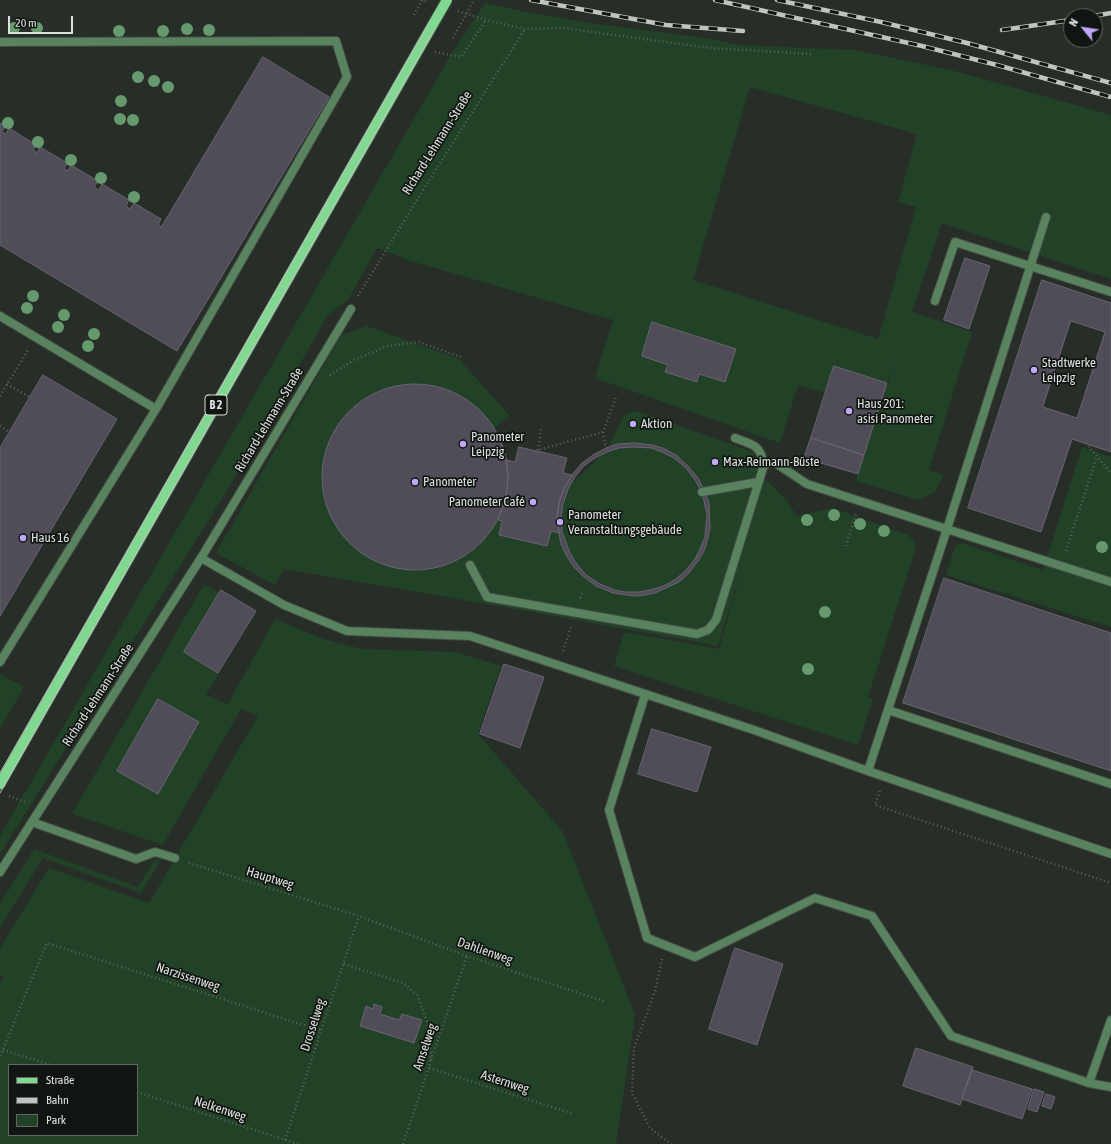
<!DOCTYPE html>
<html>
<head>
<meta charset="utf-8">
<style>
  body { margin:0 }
  #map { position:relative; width:1111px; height:1144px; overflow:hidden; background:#262e27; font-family:"Asap Condensed",sans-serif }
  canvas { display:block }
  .legend { position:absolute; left:8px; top:1064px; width:130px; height:72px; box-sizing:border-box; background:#111512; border:1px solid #626763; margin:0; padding:5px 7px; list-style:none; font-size:12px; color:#dbe1dc }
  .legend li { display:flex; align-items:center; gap:8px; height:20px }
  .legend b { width:20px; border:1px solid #626763 }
  .north { position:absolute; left:1063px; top:8px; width:40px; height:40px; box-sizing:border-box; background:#111512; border:1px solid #626763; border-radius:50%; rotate:300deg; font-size:11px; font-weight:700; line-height:16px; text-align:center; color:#dbe1dc }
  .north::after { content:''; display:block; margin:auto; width:14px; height:18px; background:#bfa8f4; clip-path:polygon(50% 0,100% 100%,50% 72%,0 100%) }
  .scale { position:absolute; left:8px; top:16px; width:65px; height:18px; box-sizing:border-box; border:2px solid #dbe1dc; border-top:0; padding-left:5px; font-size:12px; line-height:14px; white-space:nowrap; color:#dbe1dc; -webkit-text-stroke:3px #111512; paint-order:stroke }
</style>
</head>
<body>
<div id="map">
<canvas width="1111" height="1144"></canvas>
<ul class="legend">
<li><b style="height:5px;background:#81d991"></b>Straße</li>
<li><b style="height:5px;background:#bec4bf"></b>Bahn</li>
<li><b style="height:11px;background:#224228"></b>Park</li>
</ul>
<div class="north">N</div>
<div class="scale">20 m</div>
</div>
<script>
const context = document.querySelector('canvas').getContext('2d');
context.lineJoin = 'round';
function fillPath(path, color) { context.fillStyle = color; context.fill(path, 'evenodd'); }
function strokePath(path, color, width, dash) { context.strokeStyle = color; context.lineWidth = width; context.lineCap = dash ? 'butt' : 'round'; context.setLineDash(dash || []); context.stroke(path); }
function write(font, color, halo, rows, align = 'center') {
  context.font = font + ' "Asap Condensed",sans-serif'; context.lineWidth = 3.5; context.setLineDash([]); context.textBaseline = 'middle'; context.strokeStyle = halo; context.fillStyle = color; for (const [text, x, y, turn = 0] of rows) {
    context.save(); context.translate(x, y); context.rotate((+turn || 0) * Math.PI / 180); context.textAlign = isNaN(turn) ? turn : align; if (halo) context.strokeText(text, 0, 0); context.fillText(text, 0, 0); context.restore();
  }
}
fillPath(new Path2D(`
  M485 3 532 13 590 23 712 39 738 45 855 50 951 70 1111 115V279L942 223 912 312 972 332 929 470 944 475 934 493 918 500 856 481 896 358 887 383 834 366 825 393 798 385 780 443 595 378 613 320 411 261 377 248 348 300 328 315 225 494 0 854V836L449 58ZM750 87 917 134 898 202 916 207 878 339 693 280Z
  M367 326 459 359 510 416 490 432 522 534 609 447 621 420 625 415 632 412 637 411 753 452 760 476 767 483 768 481 787 501 797 516 833 508 908 535 915 542V551L868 697 873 699 858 745 614 666 624 632 719 649 744 561 718 646 510 608 284 569 275 585 216 553 341 335Z
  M1082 447 1111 457V627L946 575 955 546 962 543 1043 570Z
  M204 584 220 593 184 652 219 673 206 695 228 704 275 619 323 639 362 649 456 652 501 666 478 734 563 832 635 1015 616 1144H0V983L4 977 0 975V948L49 868 149 903 258 716 241 709 163 845 72 814ZM9 1065H137V1135H9Z
  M0 674 24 687 0 729Z
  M34 849 138 887 155 859 161 861 141 893 43 858 0 928V904Z`), '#224228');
const building = new Path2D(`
  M263 57 329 97 177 351 0 245V123L5 126 2 132 6 134 9 128 36 145 33 150 37 153 40 147 67 163 64 169 68 171 71 165 98 181 94 187 99 190 102 184 129 200 126 206 130 209 134 203 161 219 158 225 161 227Z
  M965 258 990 266 969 329 944 320Z
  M1042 280 1111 303V452L1072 439 1041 532 968 508ZM1071 321 1105 332 1077 418 1043 407Z
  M652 322 736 349 725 382 699 374 697 382 665 372 668 365 642 356Z
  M834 366 887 383 864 455 811 438Z
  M43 375 117 419 0 616V448Z
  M322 477a93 93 0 1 1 186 0a93 93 0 1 1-186 0Z
  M811 438 864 455 858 474 804 458Z
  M636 443 652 445 663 448 676 455 688 466 698 478 705 492 709 503 710 527 708 538 704 551 698 561 689 573 679 582 655 593 639 596 626 595 613 593 596 586 583 576 573 566 566 555 561 544 559 533 557 517 559 503 564 488 572 475 582 463 593 455 606 448 618 444ZM635 447 651 448 662 452 674 458 686 468 695 480 702 492 707 514 705 537 700 549 695 559 686 570 676 579 666 585 654 589 639 592H626L614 590 598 583 585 574 576 563 570 553 562 532 561 517 563 504 568 489 575 477 584 466 595 458 607 452 619 448Z
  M519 447 567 458 563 473 572 475 564 488 559 503 557 517 559 533 551 531 547 546 499 535 502 521 498 520 503 506 507 491 508 475 506 460 515 462Z
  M944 578 1111 633V771L903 703Z
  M221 590 256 611 218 673 184 652Z
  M504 664 544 677 520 748 480 734Z
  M158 699 199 722 158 794 117 771Z
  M652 729 711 747 697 792 638 774Z
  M735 948 783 964 757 1045 709 1029Z
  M374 1004 382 1007 380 1014 399 1020 402 1014 422 1020 414 1043 360 1026 366 1006 373 1009Z
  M916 1048 973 1067 960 1105 903 1086Z
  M972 1070 1032 1089 1022 1119 962 1099Z
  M1034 1089 1044 1092 1037 1112 1028 1109Z
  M1046 1094 1055 1097 1051 1109 1042 1106Z`);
fillPath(building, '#504d58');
strokePath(building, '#686570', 1);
const service = new Path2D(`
  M0 42 336 41 347 77 156 409
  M935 301 955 242 1111 292
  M0 316 156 409 0 662
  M735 438C753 445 760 444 764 465L774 462 807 484 1111 582
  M702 492 758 482
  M201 558 284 605 347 631 470 636 754 730 868 771 1111 854
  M470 565 487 597 697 634 708 630 716 620 764 465
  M645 695 609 810 647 938 695 957 815 898 872 916 951 1036 1089 1083 1111 1087
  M888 710 1111 784
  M868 771 947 529 1046 217
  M32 822 136 859 155 852 175 858
  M1089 1083 1111 1020`);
const minor = new Path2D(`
  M0 872 201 558 351 309`);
const primary = new Path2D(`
  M0 784 432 26`);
strokePath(service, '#434b44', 10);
strokePath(minor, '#434b44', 10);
strokePath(primary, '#434b44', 12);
strokePath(new Path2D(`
  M421 0 429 2
  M458 11 486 20 525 29 563 28 710 48 812 54
  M435 52 461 57 486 20
  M358 296 423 190 525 29
  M330 375 354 360 387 346 419 342 464 358
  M7 384 30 397
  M0 396 28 350
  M0 426 9 432
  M603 432 606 448
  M1086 443 1111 473
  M538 450 541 428
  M537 451 538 450 603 432 616 397
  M846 546 856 514
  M1066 551 1097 456
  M580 598 583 591
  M563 651 571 627
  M880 791 875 805 1111 883
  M9 796 27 803
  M189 863 359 916 467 956 606 1002
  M662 959 655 991 634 1048 632 1093 650 1128 671 1144
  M344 964 403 983 417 995 428 1024 431 1055 429 1068 574 1114
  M3 1050 51 1065
  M0 1056 47 943 322 1031
  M431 1060 467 956
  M137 1092 298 1144
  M285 1140 359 916
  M403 1144 429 1067`), '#5c645d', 2.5, [1, 3]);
strokePath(service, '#59825f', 8);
strokePath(minor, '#59825f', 8);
strokePath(primary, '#81d991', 10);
strokePath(new Path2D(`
  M0 773 442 0
  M0 793 451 0`), '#bec4bf', 1);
const rail = new Path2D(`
  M531 0 666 25 743 31
  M715 0 922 46 997 65 1111 97
  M777 0 881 22 967 43 1111 83
  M1094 16 1111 13
  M1002 30 1071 20`);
strokePath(rail, '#bec4bf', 4.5);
strokePath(rail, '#111512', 3, [9]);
const primaryBridge = new Path2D(`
  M432 26 447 0`);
strokePath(primaryBridge, '#434b44', 12, []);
strokePath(new Path2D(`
  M414 15 422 0
  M453 38 474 0`), '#5c645d', 2.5, [1, 3]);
strokePath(primaryBridge, '#81d991', 10);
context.fillStyle = '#67996f';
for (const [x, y] of [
  [14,28],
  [37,28],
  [187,29],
  [209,30],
  [119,31],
  [163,31],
  [138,77],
  [154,81],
  [168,87],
  [121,101],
  [120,119],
  [133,120],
  [8,123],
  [38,142],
  [71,160],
  [101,178],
  [134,197],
  [33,296],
  [27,308],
  [64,315],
  [58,327],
  [94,334],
  [88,346],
  [834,515],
  [807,520],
  [860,524],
  [884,531],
  [1102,547],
  [825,612],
  [808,669]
]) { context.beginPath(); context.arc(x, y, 6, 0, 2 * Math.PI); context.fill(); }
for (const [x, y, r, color] of [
  [1034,370,4,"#bfa8f4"],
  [849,411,4,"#bfa8f4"],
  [633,424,4,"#bfa8f4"],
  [463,444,4,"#bfa8f4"],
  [715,462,4,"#bfa8f4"],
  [415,482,4,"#bfa8f4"],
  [533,502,4,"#bfa8f4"],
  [560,522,4,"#bfa8f4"],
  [23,538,4,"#bfa8f4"]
]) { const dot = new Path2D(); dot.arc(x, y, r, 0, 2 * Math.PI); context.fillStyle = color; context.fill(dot); strokePath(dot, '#111512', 1.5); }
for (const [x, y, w] of [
  [216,405,22]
]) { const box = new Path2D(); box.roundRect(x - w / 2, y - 10, w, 20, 3); context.fillStyle = '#111512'; context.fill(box); strokePath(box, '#dbe1dc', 1); }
write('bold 12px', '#dbe1dc', null, [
  ["B 2",216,405]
]);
write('13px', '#dbe1dc', '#111512', [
  ["Richard-Lehmann-Straße",437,143,-58],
  ["Richard-Lehmann-Straße",269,420,-59],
  ["Richard-Lehmann-Straße",98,695,-57],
  ["Hauptweg",270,878,17],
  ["Dahlienweg",485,951,19],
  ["Narzissenweg",188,977,18],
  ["Drosselweg",313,1025,-72],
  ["Amselweg",425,1047,-71],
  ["Asternweg",505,1082,18],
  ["Nelkenweg",220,1109,18]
]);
write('13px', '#dbe1dc', '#111512', [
  ["Stadtwerke",1042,363],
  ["Leipzig",1042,378],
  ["Haus 201:",857,404],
  ["asisi Panometer",857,419],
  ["Aktion",641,424],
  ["Panometer",471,437],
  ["Leipzig",471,452],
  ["Max-Reimann-Büste",723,462],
  ["Panometer",423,482],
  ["Panometer Café",525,502,"right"],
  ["Panometer",568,515],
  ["Veranstaltungsgebäude",568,530],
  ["Haus 16",31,538]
], 'left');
</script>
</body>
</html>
